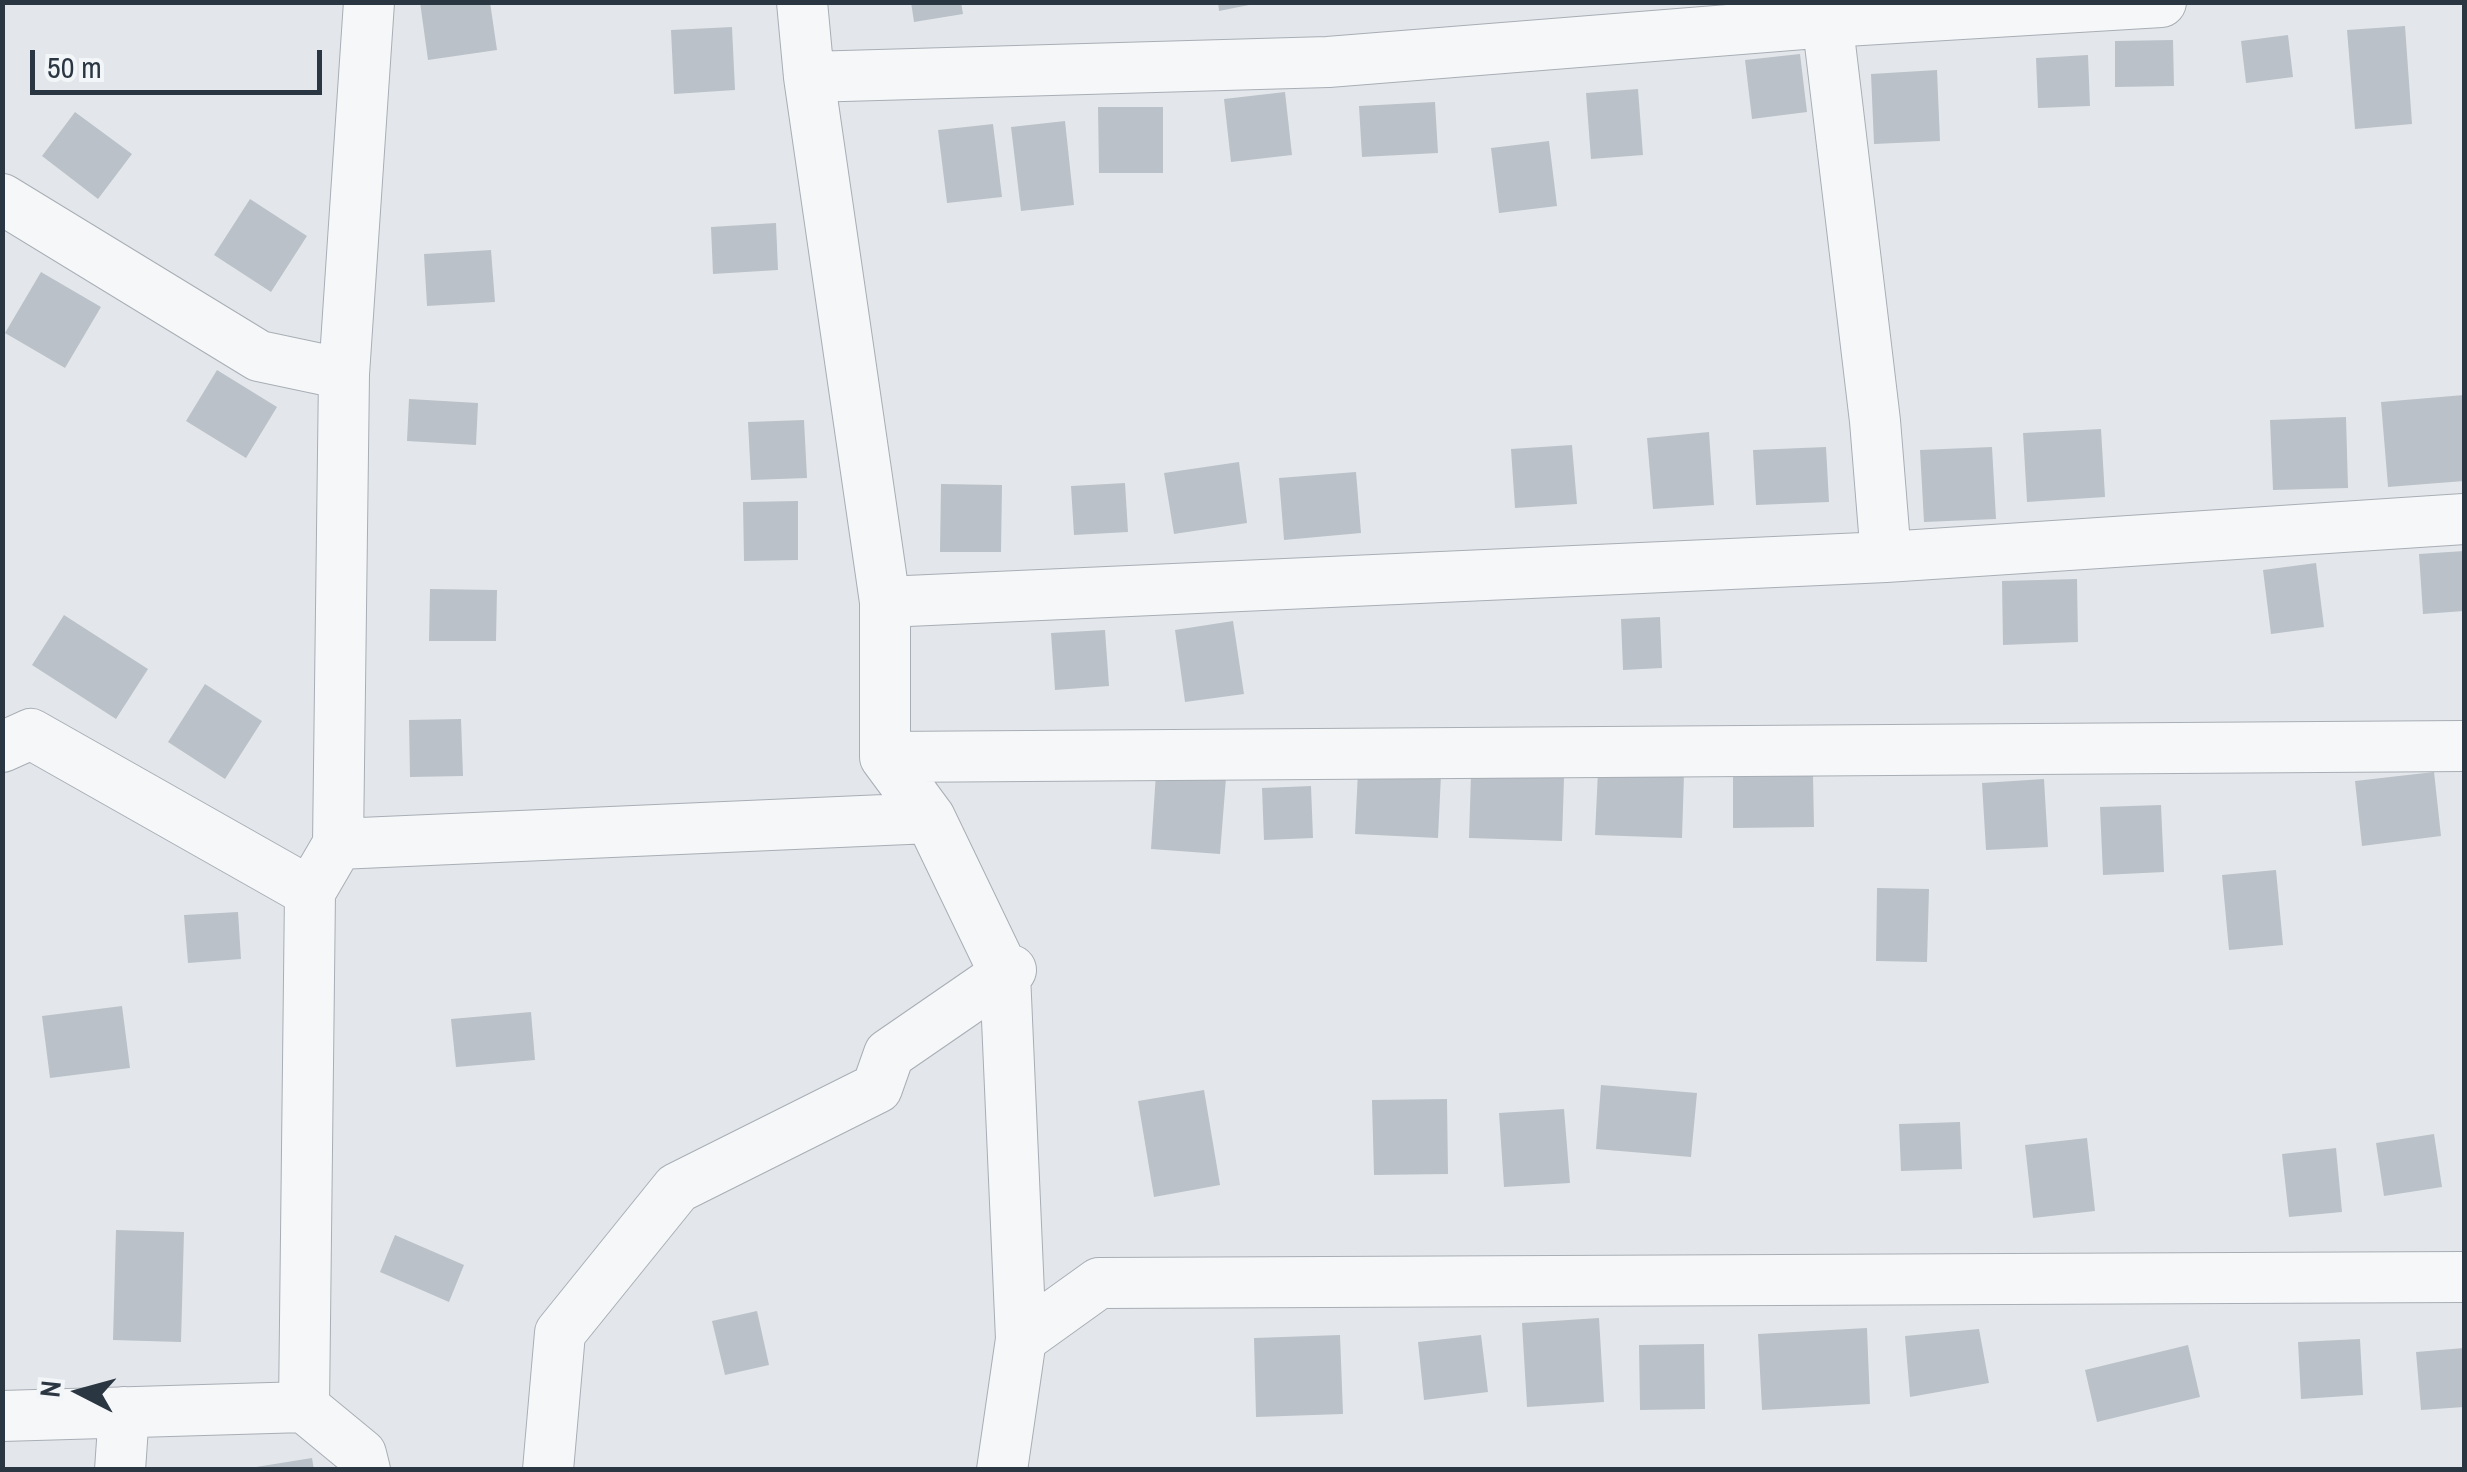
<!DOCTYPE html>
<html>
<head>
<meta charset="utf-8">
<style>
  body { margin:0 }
  #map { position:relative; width:2467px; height:1472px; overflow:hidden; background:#e3e7eb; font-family:"Archivo Narrow",sans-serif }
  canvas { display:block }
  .frame { position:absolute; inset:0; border:5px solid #2b3643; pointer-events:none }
  .north { position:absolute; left:30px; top:1342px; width:100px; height:100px; -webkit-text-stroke:8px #f3f6f8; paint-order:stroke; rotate:276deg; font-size:28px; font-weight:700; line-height:40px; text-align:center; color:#2b3643 }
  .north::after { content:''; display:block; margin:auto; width:35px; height:45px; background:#2b3643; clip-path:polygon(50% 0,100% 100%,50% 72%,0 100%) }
  .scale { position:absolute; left:30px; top:50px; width:292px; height:45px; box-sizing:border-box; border:5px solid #2b3643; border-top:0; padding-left:12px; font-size:30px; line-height:35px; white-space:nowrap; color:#2b3643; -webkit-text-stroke:8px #f3f6f8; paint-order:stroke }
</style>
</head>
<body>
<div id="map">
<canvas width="2467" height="1472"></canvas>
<div class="frame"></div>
<div class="north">N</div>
<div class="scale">50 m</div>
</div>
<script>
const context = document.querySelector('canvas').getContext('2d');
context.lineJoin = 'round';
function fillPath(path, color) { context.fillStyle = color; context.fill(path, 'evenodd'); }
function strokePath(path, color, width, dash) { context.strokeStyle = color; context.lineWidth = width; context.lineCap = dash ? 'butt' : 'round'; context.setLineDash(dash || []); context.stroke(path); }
fillPath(new Path2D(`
  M420 2H490L497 50 428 60Z
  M911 2H961L963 14 914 22Z
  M1218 2H1254V4L1219 11Z
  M2405 26 2412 124 2355 129 2347 30Z
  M732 27 735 90 674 94 671 30Z
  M2288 35 2293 77 2246 83 2241 41Z
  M2173 40 2174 86 2115 87V41Z
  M1800 54 1807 112 1752 119 1745 60Z
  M2088 55 2090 106 2038 108 2036 58Z
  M1937 70 1940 141 1874 144 1871 74Z
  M1638 89 1643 155 1591 159 1586 93Z
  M1285 92 1292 155 1231 162 1224 99Z
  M1435 102 1438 153 1362 157 1359 106Z
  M1098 107H1163V173H1099Z
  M75 112 132 154 98 199 42 156Z
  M1065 121 1074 205 1021 211 1011 127Z
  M993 124 1002 197 947 203 938 130Z
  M1549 141 1557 206 1499 213 1491 148Z
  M250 199 307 236 271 292 214 255Z
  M776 223 778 270 713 274 711 227Z
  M491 250 495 302 427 306 424 254Z
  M41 272 101 307 65 368 5 333Z
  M217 370 277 407 246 458 186 421Z
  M2464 395V481L2388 487 2381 402Z
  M409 399 478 403 476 445 407 441Z
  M2346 417 2348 488 2273 490 2270 420Z
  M804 420 807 478 751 480 748 422Z
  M2101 429 2105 497 2027 502 2023 433Z
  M1709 432 1714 505 1653 509 1647 438Z
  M1572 445 1577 504 1515 508 1511 449Z
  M1826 447 1829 502 1756 505 1753 450Z
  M1992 447 1996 519 1924 522 1920 450Z
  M1239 462 1247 523 1174 534 1164 473Z
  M1356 472 1361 533 1284 540 1279 478Z
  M1125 483 1128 532 1074 535 1071 486Z
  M941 484 1002 485 1001 552H940Z
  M798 501V560L744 561 743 502Z
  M2464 551V611L2423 614 2419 554Z
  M2316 563 2324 627 2271 634 2263 570Z
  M2077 579 2078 642 2003 645 2002 581Z
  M430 589 497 590 496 641H429Z
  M64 615 148 669 116 719 32 665Z
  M1660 617 1662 668 1623 670 1621 619Z
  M1233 621 1244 694 1185 702 1175 630Z
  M1105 630 1109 686 1055 690 1051 633Z
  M205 684 262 721 225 779 168 742Z
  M461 719 463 776 410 777 409 720Z
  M1358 771 1441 775 1438 838 1355 834Z
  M1598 771 1684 774 1682 838 1595 835Z
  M2434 772 2441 836 2362 846 2355 781Z
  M1156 773 1226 778 1220 854 1151 849Z
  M1471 775 1564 778 1562 841 1469 838Z
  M1733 775H1813L1814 827 1733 828Z
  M2044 779 2048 847 1986 850 1982 783Z
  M1311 786 1313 838 1264 840 1262 788Z
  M2161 805 2164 872 2103 875 2100 807Z
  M2276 870 2283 945 2229 950 2222 875Z
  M1877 888 1929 889 1927 962 1876 961Z
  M238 912 241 959 188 963 184 915Z
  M122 1006 130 1068 50 1078 42 1016Z
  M531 1012 535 1060 456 1067 451 1019Z
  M1601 1085 1697 1093 1691 1157 1596 1149Z
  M1204 1090 1220 1185 1154 1197 1138 1101Z
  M1447 1099 1448 1174 1374 1175 1372 1100Z
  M1564 1109 1570 1183 1504 1187 1499 1113Z
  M1960 1122 1962 1169 1901 1171 1899 1124Z
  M2434 1134 2442 1187 2384 1196 2376 1143Z
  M2087 1138 2095 1211 2033 1218 2025 1145Z
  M2336 1148 2342 1212 2289 1217 2282 1154Z
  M116 1230 184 1232 181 1342 113 1340Z
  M395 1235 464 1265 449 1302 380 1272Z
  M757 1311 769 1365 725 1375 712 1321Z
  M1599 1318 1604 1402 1527 1407 1522 1323Z
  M1867 1328 1870 1404 1762 1410 1758 1334Z
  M1979 1329 1989 1383 1910 1397 1905 1336Z
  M1340 1335 1343 1414 1256 1417 1254 1338Z
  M1481 1335 1488 1392 1424 1400 1418 1342Z
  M2360 1339 2363 1395 2301 1399 2298 1342Z
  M1704 1344 1705 1409 1640 1410 1639 1345Z
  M2188 1345 2200 1397 2097 1422 2085 1370Z
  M2464 1348V1407L2421 1410 2416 1352Z
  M312 1458 314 1470H257L256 1467Z`), '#bac1c8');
const minor = new Path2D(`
  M802 2 809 77 885 602V757L930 818 1005 974 1021 1339 1002 1470
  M1825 2 1875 421 1886 557
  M809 77 1328 62 1828 22 2161 2
  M2 199 259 356 344 374
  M885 602 1886 557 2464 519
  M2 747 31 734 310 892
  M885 757 2464 746
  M338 844 930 818
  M1021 1339 1099 1283 2464 1277
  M304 1407 310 892 338 844 344 374 369 2
  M2 1416 304 1407 361 1454 365 1470
  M120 1470 124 1412
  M548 1470 560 1333 677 1188 877 1088 889 1054 1011 970`);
strokePath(minor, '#a8aeb5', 52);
strokePath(minor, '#f6f7f9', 50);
</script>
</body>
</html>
